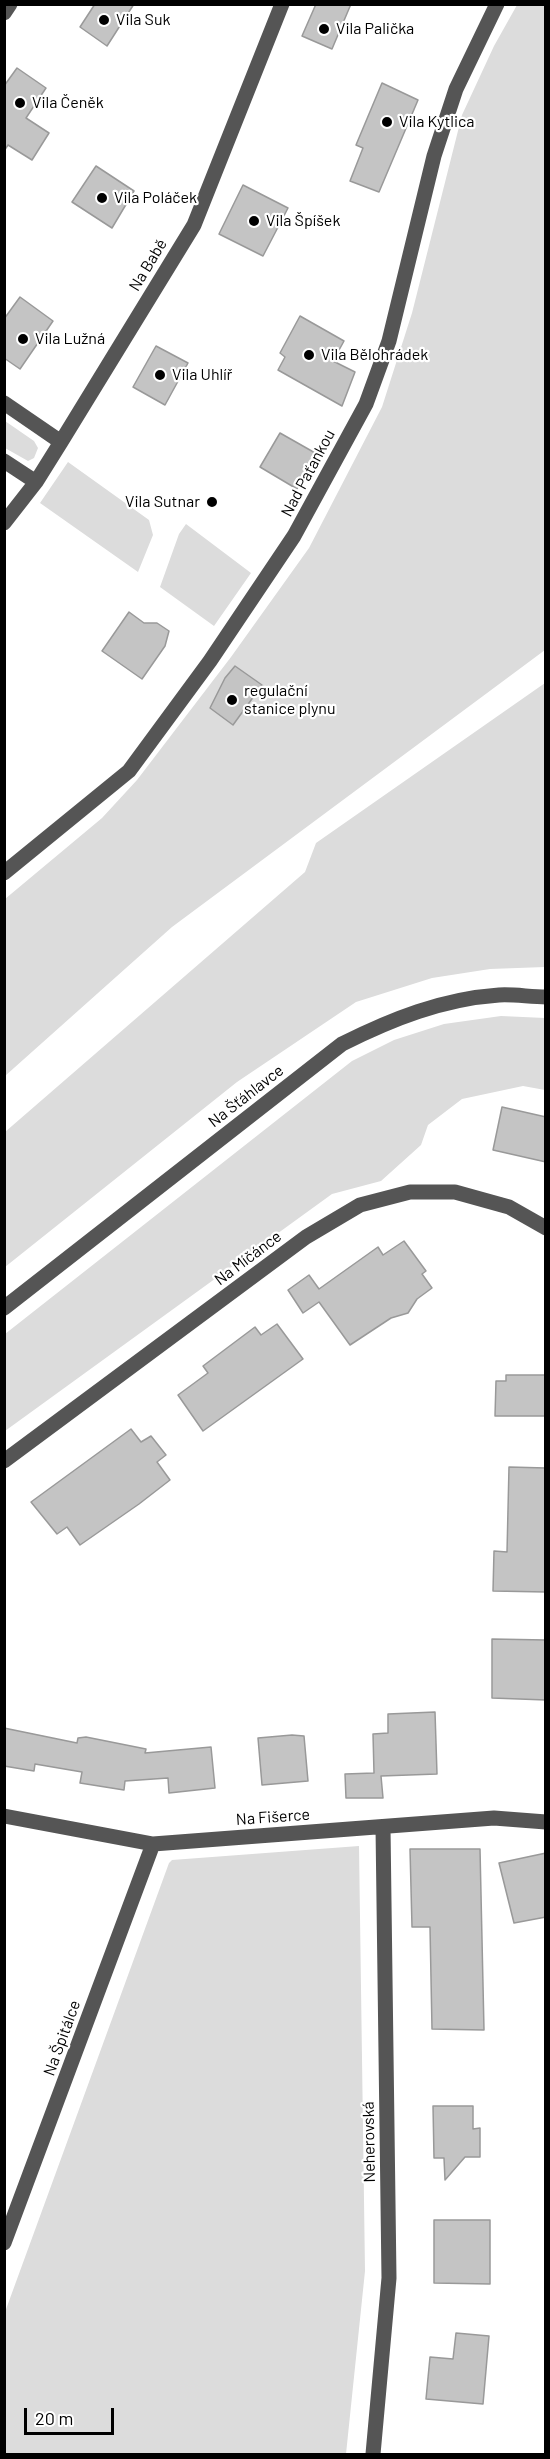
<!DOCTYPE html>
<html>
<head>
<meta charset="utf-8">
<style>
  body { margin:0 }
  #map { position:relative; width:550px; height:2459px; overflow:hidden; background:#fff; font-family:Barlow,sans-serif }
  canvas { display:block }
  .frame { position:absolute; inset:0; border:6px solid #000; pointer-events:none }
  .scale { position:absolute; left:24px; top:2408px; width:90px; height:27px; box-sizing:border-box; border:3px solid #000; border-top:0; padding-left:8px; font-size:18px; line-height:21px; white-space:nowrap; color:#000; -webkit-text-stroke:4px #fff; paint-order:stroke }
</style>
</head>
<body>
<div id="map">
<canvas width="550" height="2459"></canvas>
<div class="frame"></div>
<div class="scale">20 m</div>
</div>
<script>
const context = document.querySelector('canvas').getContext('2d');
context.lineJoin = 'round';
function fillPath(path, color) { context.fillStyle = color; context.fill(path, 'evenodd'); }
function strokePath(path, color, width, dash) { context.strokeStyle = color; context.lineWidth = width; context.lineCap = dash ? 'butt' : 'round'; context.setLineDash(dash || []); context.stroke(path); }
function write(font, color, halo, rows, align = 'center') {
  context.font = font + ' Barlow,sans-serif'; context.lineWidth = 4.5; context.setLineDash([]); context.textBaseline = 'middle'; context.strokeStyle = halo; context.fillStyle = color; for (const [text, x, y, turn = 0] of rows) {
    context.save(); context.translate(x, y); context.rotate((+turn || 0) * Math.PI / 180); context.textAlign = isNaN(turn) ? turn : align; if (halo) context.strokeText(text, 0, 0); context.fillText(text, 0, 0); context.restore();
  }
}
fillPath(new Path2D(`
  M517 5H545V650L172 927 5 1076V899L102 818 137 780 231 657 309 548 382 407 412 313 462 115 494 46Z
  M5 421 34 441 38 448 34 458 28 461 5 448Z
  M68 462 149 520 153 535 138 572 40 503Z
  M186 524 251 573 214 626 160 587 179 534Z
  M545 683V967L490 969 432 978 356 1002 237 1082 5 1267V1132L305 872 316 843Z
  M501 1016 545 1018V1090L523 1086 462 1099 428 1125 421 1145 381 1181 332 1194 5 1431V1334L352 1061 394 1040 444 1024Z
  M359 1846 365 2271 346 2454H5V2312L169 1863 172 1860Z`), '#dcdcdc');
const building = new Path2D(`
  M95 4H134L107 46 80 27Z
  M316 4H351L332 49 302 36Z
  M17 68 46 88 26 118 49 133 32 160 8 145 4 151V86Z
  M382 83 418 100 379 192 350 181 363 148 356 145Z
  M96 166 134 191 112 228 72 202Z
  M243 185 288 208 263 256 219 234Z
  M20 297 53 321 20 369 4 358V319Z
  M300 316 344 341 333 361 355 372 342 406 278 370 285 357 280 353Z
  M156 346 188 363 165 405 133 387Z
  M280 433 317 454 297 489 260 467Z
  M129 612 144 623H157L169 631 165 646 142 679 102 651Z
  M235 666 262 685 233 725 210 708 225 678Z
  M502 1107 546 1117V1162L493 1150Z
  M404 1241 426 1271 422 1274 432 1288 417 1299 408 1313 391 1318 350 1345 319 1302 303 1313 288 1290 309 1275 319 1289 378 1247 383 1255Z
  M277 1324 303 1359 203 1431 178 1395 208 1373 203 1366 255 1327 261 1335Z
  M506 1375H546V1416H495L496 1381H506Z
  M131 1429 141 1442 151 1436 166 1455 157 1462 170 1480 139 1504 80 1545 67 1527 57 1534 31 1502Z
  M509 1467 546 1468V1592L493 1591 494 1551 507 1552Z
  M492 1639 546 1640V1700L492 1698Z
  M435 1712 437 1774 381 1776 383 1798H346L345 1774 374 1773 373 1734 388 1733V1714Z
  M4 1728 77 1743 78 1738 86 1737 146 1749 145 1753 211 1747 215 1788 169 1793 168 1778 125 1781 124 1790 80 1783 82 1772 35 1764 34 1771 4 1766Z
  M292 1735 304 1736 308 1781 262 1785 258 1738Z
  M410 1849H480L484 2030 432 2029 430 1927H412Z
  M546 1853V1917L514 1923 499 1863Z
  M433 2106H473V2129L480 2128V2157H465L445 2180 444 2158H434Z
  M434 2220H490V2284L434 2283Z
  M456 2333 489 2336 483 2404 426 2399 430 2357 453 2359Z`);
fillPath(building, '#c4c4c4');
strokePath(building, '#999', 1.5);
strokePath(new Path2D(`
  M4 13 10 4
  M4 403 61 442
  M4 461 36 482
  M4 523 36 482 61 442 194 225 282 4
  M4 873 129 771 210 661 294 536 366 404 389 341 434 156 456 89 497 4
  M4 1308 342 1044C392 1019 442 999 499 995 514 994 530 997 546 997
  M4 1461 306 1237 360 1205 410 1192H455L509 1207 546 1228
  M4 1816 153 1844 494 1818 546 1822
  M4 2243 153 1844
  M373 2454 389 2278 383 1827`), '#555', 15);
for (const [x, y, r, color] of [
  [104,20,6,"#000"],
  [324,29,6,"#000"],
  [20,103,6,"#000"],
  [387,122,6,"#000"],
  [102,198,6,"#000"],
  [254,221,6,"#000"],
  [23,339,6,"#000"],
  [309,355,6,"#000"],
  [160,375,6,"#000"],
  [212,502,6,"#000"],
  [232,700,6,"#000"]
]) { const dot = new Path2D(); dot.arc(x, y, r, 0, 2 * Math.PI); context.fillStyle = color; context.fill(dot); strokePath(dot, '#fff', 2); }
write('16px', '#000', '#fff', [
  ["Vila Suk",116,20],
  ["Vila Palička",336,29],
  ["Vila Čeněk",32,103],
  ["Vila Kytlica",399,122],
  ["Vila Poláček",114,198],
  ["Vila Špíšek",266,221],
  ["Vila Lužná",35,339],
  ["Vila Bělohrádek",321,355],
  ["Vila Uhlíř",172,375],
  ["Vila Sutnar",200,502,"right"],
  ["regulační",244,691],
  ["stanice plynu",244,709]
], 'left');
write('16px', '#000', '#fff', [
  ["Na Babě",148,265,-59],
  ["Nad Paťankou",308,473,-62],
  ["Na Šťáhlavce",246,1096,-38],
  ["Na Míčánce",248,1258,-37],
  ["Na Fišerce",273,1817,-4],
  ["Na Špitálce",62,2038,-70],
  ["Neherovská",369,2142,-91]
]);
</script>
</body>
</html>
